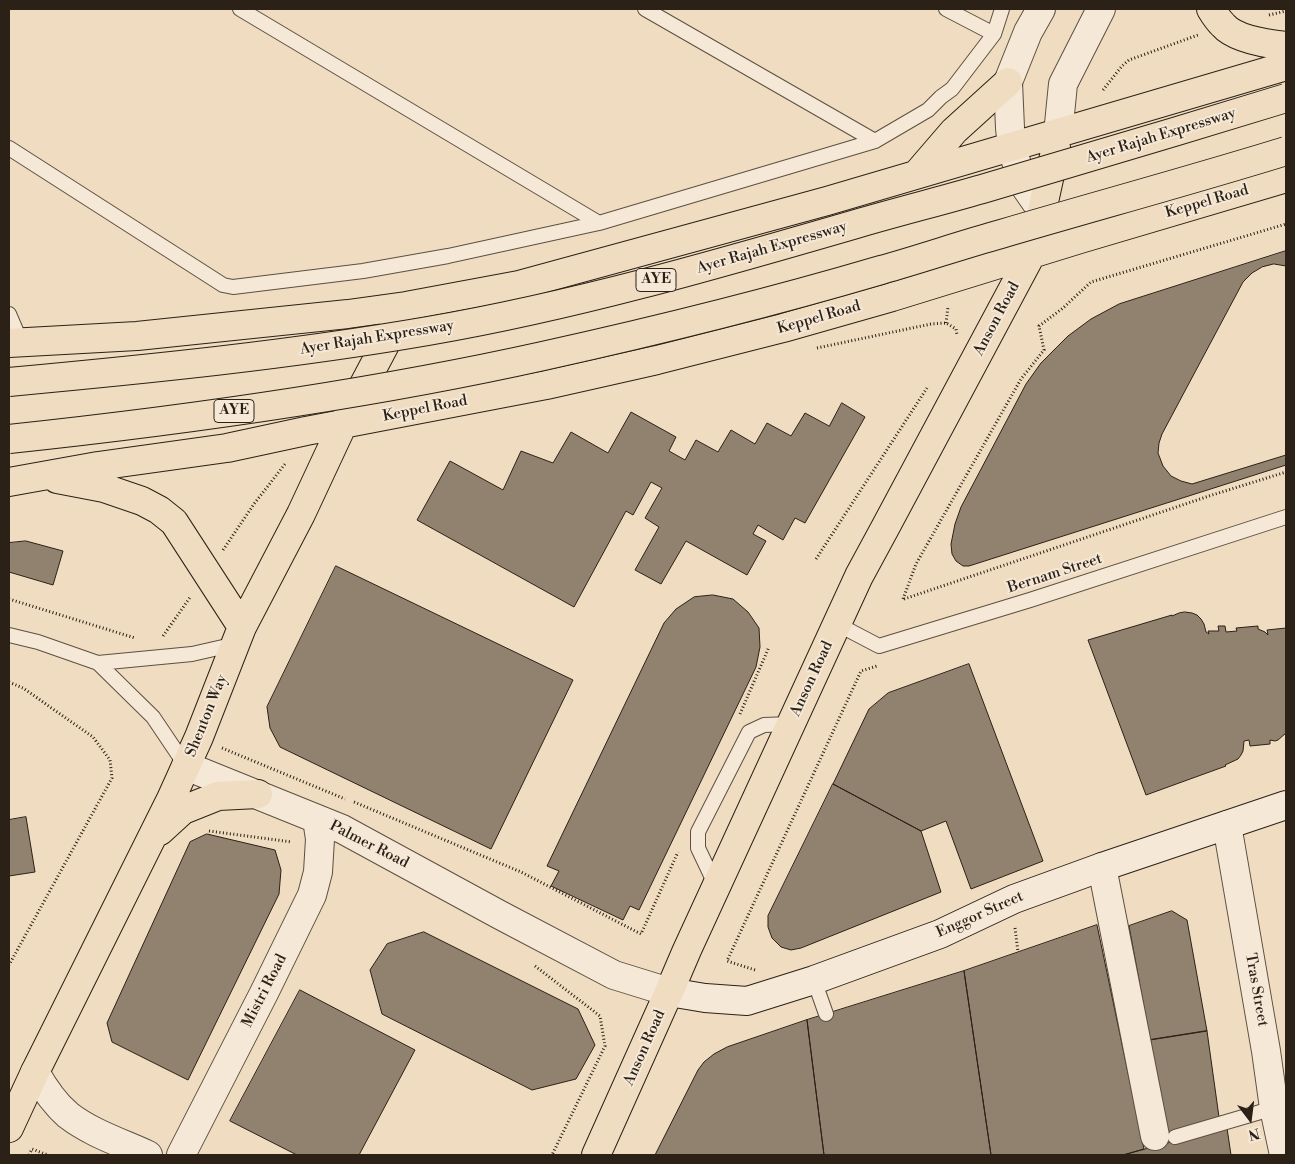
<!DOCTYPE html>
<html>
<head>
<meta charset="utf-8">
<style>
  body { margin:0 }
  #map { position:relative; width:1295px; height:1164px; overflow:hidden; background:#efdcc1; font-family:"Libre Bodoni",serif }
  canvas { display:block }
  .frame { position:absolute; inset:0; border:10px solid #2b2116; pointer-events:none }
  .north { position:absolute; left:1225px; top:1094px; width:50px; height:50px; -webkit-text-stroke:4px #f5e8d7; paint-order:stroke; rotate:165deg; font-size:14px; font-weight:700; line-height:20px; text-align:center; color:#2b2116 }
  .north::after { content:''; display:block; margin:auto; width:18px; height:22px; background:#2b2116; clip-path:polygon(50% 0,100% 100%,50% 72%,0 100%) }
</style>
</head>
<body>
<div id="map">
<canvas width="1295" height="1164"></canvas>
<div class="frame"></div>
<div class="north">N</div>
</div>
<script>
const context = document.querySelector('canvas').getContext('2d');
context.lineJoin = 'round';
function fillPath(path, color) { context.fillStyle = color; context.fill(path, 'evenodd'); }
function strokePath(path, color, width, dash) { context.strokeStyle = color; context.lineWidth = width; context.lineCap = dash ? 'butt' : 'round'; context.setLineDash(dash || []); context.stroke(path); }
function write(font, color, halo, rows, align = 'center') {
  context.font = font + ' "Libre Bodoni",serif'; context.lineWidth = 4; context.setLineDash([]); context.textBaseline = 'middle'; context.strokeStyle = halo; context.fillStyle = color; for (const [text, x, y, turn = 0] of rows) {
    context.save(); context.translate(x, y); context.rotate((+turn || 0) * Math.PI / 180); context.textAlign = isNaN(turn) ? turn : align; if (halo) context.strokeText(text, 0, 0); context.fillText(text, 0, 0); context.restore();
  }
}
const building = new Path2D(`
  M1286 251V465L969 566H963L956 561 952 554 951 544 955 524 961 507 1026 384 1041 363 1068 336 1091 319 1119 304Z
  M1274 264 1286 266V455L1192 484 1181 481 1171 476 1163 466 1158 453 1159 443 1162 434 1243 282 1252 273 1262 267Z
  M842 403 865 417 805 523 795 518 783 540 758 525 753 534 766 541 747 575 686 541 661 584 635 570 659 527 645 518 662 488 651 482 633 515 626 511 574 607 417 520 450 461 503 490 521 451 553 463 571 432 608 453 631 412 676 437 669 451 685 460 696 440 718 452 731 430 755 444 767 423 791 436 805 413 829 426Z
  M26 541 63 551 53 585 9 572V543Z
  M336 566 573 680 491 849 280 747 270 728 267 707Z
  M713 595 733 599 748 612 759 628 760 647 756 667 639 910 630 906 623 920 551 886 559 871 547 866 664 623 676 609 694 597Z
  M1185 612 1192 613 1197 615 1201 619 1204 624 1206 632 1209 634 1208 631H1219L1218 626H1225L1226 632 1237 631 1236 628 1258 626V629L1265 632 1268 635 1267 630 1286 628V733L1278 740 1275 741 1270 740V744L1250 746 1249 740 1244 741 1243 751 1241 755 1238 759 1225 765 1226 766 1146 795 1088 640 1172 615V616L1179 613Z
  M969 664 1043 861 971 889 946 821 921 831 833 784 869 709 888 693Z
  M833 784 921 831 941 892 801 948 791 950 781 947 772 938 768 927V916Z
  M26 817 35 872 9 876V820Z
  M207 834 275 850 281 870 279 894 188 1080 112 1042 107 1023 190 842Z
  M1172 911 1187 920 1207 1031 1150 1040 1129 926Z
  M1097 925 1144 1149 1123 1155H991L964 971Z
  M424 932 578 1009 595 1045 576 1079 532 1090 382 1014 370 970 387 944Z
  M964 971 991 1155H824L807 1020Z
  M300 990 415 1050 359 1155H297L230 1121Z
  M807 1020 824 1155H655L698 1070 704 1062 714 1054 727 1047Z
  M1207 1031 1219 1117 1166 1134 1150 1040Z
  M1227 1128 1231 1155H1123L1156 1146Z`);
fillPath(building, '#91826f');
strokePath(building, '#2b2116', 1);
const lane = new Path2D(`
  M240 9 599 223
  M645 9 875 141
  M946 9 994 34
  M9 148 223 285 233 287 363 271 448 256 599 223 875 141 928 110 941 97 952 89 994 34 1002 9
  M9 314 21 342
  M837 624 879 646 1030 600 1286 517
  M9 635 38 642 98 663 153 717 186 766
  M98 663 192 654 236 644
  M716 886 698 848V832L749 732 764 725 791 724
  M814 980 826 1014
  M1175 1137 1274 1108`);
const street = new Path2D(`
  M1041 9 1028 32 1008 82 1010 128 1012 147 1019 172 1026 188 1042 211 1057 221
  M1058 134 1063 84 1101 9
  M186 766 342 829 500 915 614 975 669 992
  M1227 825 1266 1051 1274 1108 1284 1155
  M1102 867 1155 1136
  M35 1072C44 1088 54 1103 68 1115 91 1133 122 1143 148 1155
  M181 1155 264 993 312 895 318 872 320 839 317 819`);
const secondary = new Path2D(`
  M669 992 705 998 747 1001 814 980 940 934 1014 899 1102 867 1286 805`);
const highway = new Path2D(`
  M1211 9C1214 14 1218 20 1223 25 1235 39 1268 44 1286 46
  M917 174 954 131 1008 82
  M9 343 137 336 348 314 406 306 519 285 827 201 1286 66
  M57 479 104 488 142 501 159 510 174 522 242 627
  M9 482 98 466 227 448 306 431 546 385 657 360 783 328 892 297 1080 239 1286 178
  M160 831 183 810 218 796 258 794
  M9 1128 35 1072 171 799 199 737 242 627 301 514 343 424 398 320
  M596 1155 669 992 687 950 859 576 885 528 1032 253 1042 211 1056 147`);
strokePath(lane, '#5c5041', 16);
strokePath(street, '#5c5041', 30);
strokePath(secondary, '#2b2116', 30);
strokePath(highway, '#2b2116', 30);
strokePath(new Path2D(`
  M1269 15 1286 11
  M1103 90 1122 66 1129 60 1198 35
  M946 323 948 307
  M817 348 931 324 946 323 956 329 957 335
  M223 550 254 504 285 464
  M816 559 927 388
  M9 599 135 638
  M903 599 916 564 1021 379 1044 350 1039 326 1063 308 1091 282 1286 224
  M904 599 1209 496 1286 472
  M163 636 191 596
  M9 682 23 688 93 737 110 760 112 778 9 965
  M740 714 769 647
  M222 748 345 799
  M354 802 521 872 641 934 678 852
  M209 831 292 842
  M1015 928 1018 952
  M535 966 600 1016 605 1046 552 1155
  M755 970 727 961 861 671 877 666
  M29 1155 32 1149 48 1155`), '#2b2116', 3, [1, 2.5]);
strokePath(lane, '#f5e8d7', 14);
strokePath(street, '#f5e8d7', 28);
strokePath(secondary, '#f5e8d7', 28);
strokePath(highway, '#efdcc1', 28);
const highwayBridge = new Path2D(`
  M9 382C149 369 289 355 428 331 573 306 715 265 856 224 900 211 945 200 989 187 1089 158 1187 128 1286 98
  M9 439C188 420 367 395 543 356 656 331 769 303 881 270 921 259 961 245 1001 234 1096 206 1192 180 1286 151`);
strokePath(highwayBridge, '#2b2116', 30, []);
strokePath(highwayBridge, '#efdcc1', 28);
for (const [x, y, w] of [
  [656,280,40],
  [234,411,40]
]) { const box = new Path2D(); box.roundRect(x - w / 2, y - 11.5, w, 23, 4); context.fillStyle = '#f5e8d7'; context.fill(box); strokePath(box, '#2b2116', 1); }
write('bold 14px', '#2b2116', null, [
  ["AYE",656,280],
  ["AYE",234,411]
]);
write('15px', '#2b2116', '#f5e8d7', [
  ["Ayer Rajah Expressway",1161,136,-17],
  ["Keppel Road",1207,202,-16],
  ["Ayer Rajah Expressway",772,248,-16],
  ["Keppel Road",819,318,-16],
  ["Anson Road",997,319,-62],
  ["Ayer Rajah Expressway",377,338,-9],
  ["Keppel Road",425,409,-11],
  ["Bernam Street",1055,574,-18],
  ["Anson Road",812,679,-65],
  ["Shenton Way",207,716,-68],
  ["Palmer Road",369,845,27],
  ["Enggor Street",980,915,-24],
  ["Tras Street",1256,990,80],
  ["Mistri Road",265,991,-63],
  ["Anson Road",645,1048,-66]
]);
</script>
</body>
</html>
